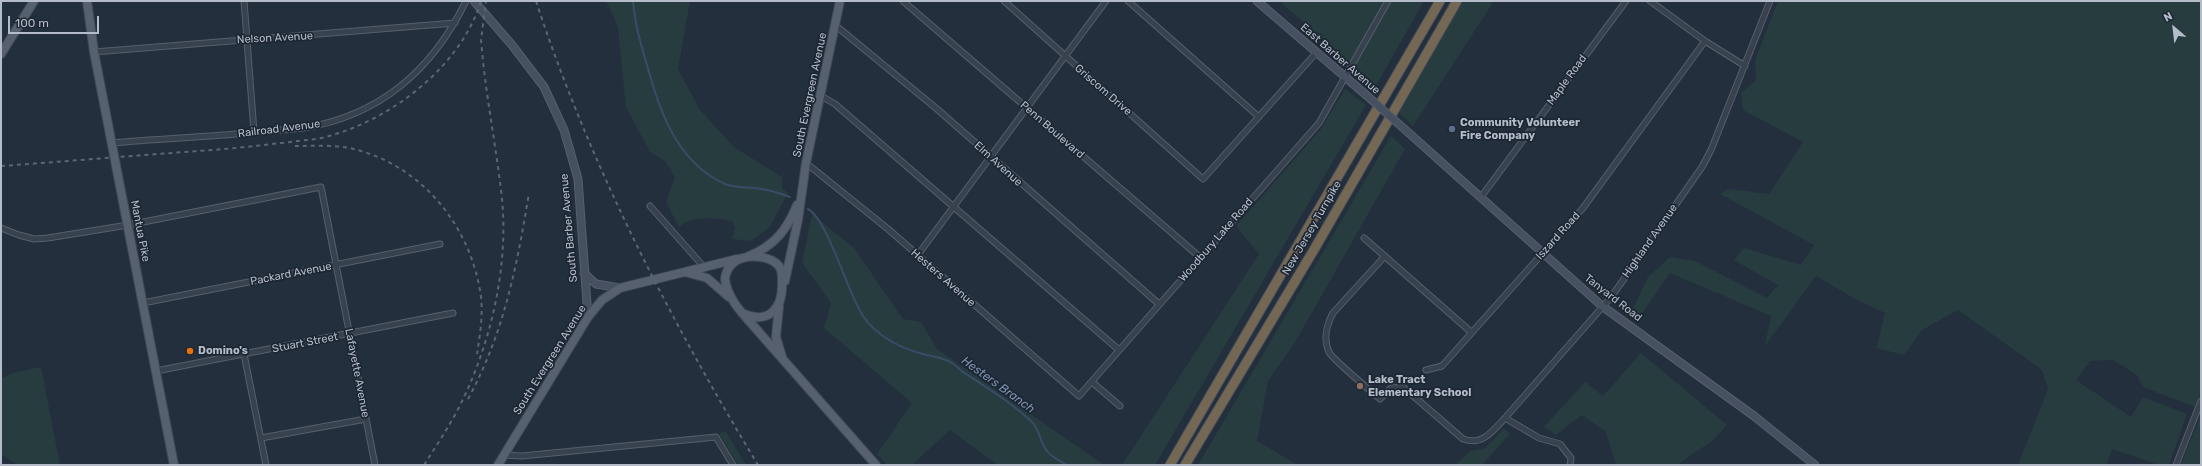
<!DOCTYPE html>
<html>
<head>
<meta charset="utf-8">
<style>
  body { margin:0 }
  #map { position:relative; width:2202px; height:466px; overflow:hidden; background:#242f3e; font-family:Rubik,sans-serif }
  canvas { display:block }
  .frame { position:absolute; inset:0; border:2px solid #b4bcc9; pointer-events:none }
  .north { position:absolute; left:2154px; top:8px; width:40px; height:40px; -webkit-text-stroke:3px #1d2633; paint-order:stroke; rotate:332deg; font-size:11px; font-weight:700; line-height:16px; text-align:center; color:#b4bcc9 }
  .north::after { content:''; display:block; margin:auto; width:14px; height:18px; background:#b4bcc9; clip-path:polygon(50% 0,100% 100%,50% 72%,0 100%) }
  .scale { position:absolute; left:8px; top:16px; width:91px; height:18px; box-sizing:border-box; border:2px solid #b4bcc9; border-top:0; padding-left:5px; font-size:12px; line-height:14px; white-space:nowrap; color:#b4bcc9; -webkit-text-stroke:3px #1d2633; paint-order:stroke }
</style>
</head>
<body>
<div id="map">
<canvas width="2202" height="466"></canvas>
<div class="frame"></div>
<div class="north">N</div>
<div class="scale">100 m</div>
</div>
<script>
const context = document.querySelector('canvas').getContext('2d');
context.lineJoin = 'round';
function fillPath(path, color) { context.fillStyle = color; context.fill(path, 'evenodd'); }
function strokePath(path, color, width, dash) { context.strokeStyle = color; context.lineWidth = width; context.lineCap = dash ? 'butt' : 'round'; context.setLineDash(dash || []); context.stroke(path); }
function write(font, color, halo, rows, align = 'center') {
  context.font = font + ' Rubik,sans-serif'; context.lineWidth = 3.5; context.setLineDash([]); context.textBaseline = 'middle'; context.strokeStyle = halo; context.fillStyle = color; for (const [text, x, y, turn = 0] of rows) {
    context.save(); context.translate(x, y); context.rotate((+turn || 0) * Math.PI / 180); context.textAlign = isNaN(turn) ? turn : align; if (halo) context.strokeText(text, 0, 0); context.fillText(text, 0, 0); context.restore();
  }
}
fillPath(new Path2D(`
  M603 1H690L678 69 700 110 734 147 782 177V188L788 193 770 227 751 241 732 239 735 228 732 221C714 218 694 215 679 227L666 202 675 177 666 162 650 152 626 107 618 27 608 4Z
  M1279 1H1424L1372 93 1315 32Z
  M1463 1H1494L1413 126 1399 113Z
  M1778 1H2201V390L2195 407 2143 387 2137 375 2113 360 2090 361 2076 380 2131 417 2143 397 2187 414 2169 465H2159L2112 449 2106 465H2018L2048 389 2042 370 1958 310 1922 330 1904 355 1876 348 1885 313 1855 299 1816 276 1765 346 1771 316 1670 273 1641 315 1632 310 1648 277 1670 257 1695 261 1767 298 1778 285 1734 260 1744 248 1801 265 1814 245 1720 194 1728 189 1769 194 1803 142 1743 110 1741 93 1756 80 1755 60Z
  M1345 89 1366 105 1155 465H1122L1259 254 1236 226 1321 129Z
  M1391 136 1405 149 1294 344 1268 381 1257 441 1298 465H1198Z
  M812 214 854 248 903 319 921 322 937 349 1104 465H998L950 430 912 465H887L877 454 912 403 824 328 831 303 802 263Z
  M1641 353 1727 425 1712 441 1677 465H1616L1606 432 1582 415 1556 435 1544 427 1585 382 1603 396Z
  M41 367 60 465H18L1 454V378L16 372Z
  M2201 415V465H2181Z
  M1504 428 1510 434 1482 465H1455L1470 451 1485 448Z
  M726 432 746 465H738L719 433Z`), '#263c3f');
strokePath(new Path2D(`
  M633 1C635 26 642 48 649 72 661 116 680 164 725 184 734 188 745 187 755 188 767 189 779 193 790 197
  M808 209C828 220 848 294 863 316 877 336 900 348 923 354 933 357 943 357 952 363 957 366 960 371 966 374 989 389 1012 403 1032 422 1040 430 1040 443 1047 451 1052 458 1060 460 1066 465`), '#394c67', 2);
const street = new Path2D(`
  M244 1 254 132
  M903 1 1201 258
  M1004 1 1203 179 1316 53
  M1128 1 1259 117
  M1650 1 1705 41 1745 66
  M835 25 937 109 1159 304
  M94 52 455 23
  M821 96 835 104 1119 350
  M112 143C157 139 203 137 248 133 266 131 285 130 303 128 380 116 433 69 466 1
  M806 163 888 229 1079 396 1319 123 1388 1
  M1481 197 1626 1
  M650 206 703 266
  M1 228 19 235 34 239 48 238 128 225 321 187 375 465
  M1364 238 1471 332
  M917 256 1106 1
  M1385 256 1333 313C1327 324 1323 339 1329 352 1332 359 1371 391 1380 399L1391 388 1403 387 1463 439C1482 446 1492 432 1505 418L1612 296 1702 167 1711 150 1770 1
  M143 303 440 244
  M244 354 266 465
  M1426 370 1442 366 1583 208 1705 41
  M156 371 453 313
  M1092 382 1120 406
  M1505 418 1539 438 1560 444 1571 458 1570 465
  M261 438 366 419
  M504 455 522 456 716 437 733 465
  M2176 465 2201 401`);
const secondary = new Path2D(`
  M474 1 512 45 544 87 564 130 578 179 588 317
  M1257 1 1365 94
  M1410 134 1602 306 1754 416 1815 465
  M584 273 596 284 620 288`);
const primary = new Path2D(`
  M87 1 94 52 174 465
  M1 54 34 1
  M749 256C774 246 787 230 797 205
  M685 272 707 278 729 297
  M785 281 798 220 806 163 840 1
  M779 306 776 337 782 357
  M742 313C768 325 783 309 782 283 782 277 783 270 778 265 771 257 754 255 743 258 733 260 726 269 725 279 727 296 739 310 750 322L876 465
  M498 465 588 317 602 300 620 288 737 259`);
const highway = new Path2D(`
  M1170 465 1440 1
  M1185 465 1315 248 1457 1`);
strokePath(street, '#565f6c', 7);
strokePath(secondary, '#565f6c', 9);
strokePath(primary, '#414a57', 10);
strokePath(highway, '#434c59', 11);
strokePath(street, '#38414e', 5);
strokePath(secondary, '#465061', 7);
strokePath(primary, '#56606e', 8);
strokePath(highway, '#746855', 9);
strokePath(new Path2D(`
  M536 1C589 163 670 320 758 465
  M295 146C316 146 340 144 361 151 426 170 472 230 481 297 483 316 480 335 477 354
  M1 166C71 161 141 155 212 150 238 148 264 145 290 142 303 140 316 140 329 136 392 119 461 66 481 1
  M468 399C504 333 517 266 529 193
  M424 465C435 448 446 431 456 413 489 351 509 270 502 199 497 153 488 107 483 61L481 40 486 1`), '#5a6575', 2, [4, 4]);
const secondaryBridge = new Path2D(`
  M1365 94 1410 134`);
strokePath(secondaryBridge, '#565f6c', 9, []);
strokePath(secondaryBridge, '#465061', 7);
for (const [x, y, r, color] of [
  [1452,129,4,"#5c6f8a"],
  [190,351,4,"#e8710a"],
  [1360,386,4,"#8d6e63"]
]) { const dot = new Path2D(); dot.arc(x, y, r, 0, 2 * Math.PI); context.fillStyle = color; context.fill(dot); strokePath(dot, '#1d2633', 1.5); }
write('11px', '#b4bcc9', '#1d2633', [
  ["Nelson Avenue",275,38,-3],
  ["East Barber Avenue",1340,59,41],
  ["Maple Road",1567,80,-54],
  ["Griscom Drive",1103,90,41],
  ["South Evergreen Avenue",810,95,-78],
  ["Railroad Avenue",279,129,-7],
  ["Penn Boulevard",1052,130,41],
  ["Elm Avenue",998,164,42],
  ["South Barber Avenue",569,228,-95],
  ["New Jersey Turnpike",1312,228,-60],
  ["Mantua Pike",140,231,79],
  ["Iszard Road",1558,236,-48],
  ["Woodbury Lake Road",1216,240,-49],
  ["Highland Avenue",1650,241,-55],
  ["Packard Avenue",291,274,-11],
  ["Hesters Avenue",943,278,41],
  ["Tanyard Road",1613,298,38],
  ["Stuart Street",305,343,-11],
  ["South Evergreen Avenue",550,360,-58],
  ["Lafayette Avenue",357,373,79]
]);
write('bold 11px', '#b4bcc9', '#1d2633', [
  ["Community Volunteer",1460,123],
  ["Fire Company",1460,136],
  ["Domino's",198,351],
  ["Lake Tract",1368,380],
  ["Elementary School",1368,393]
], 'left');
write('italic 12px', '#7c92b1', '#1d2633', [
  ["Hesters Branch",998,385,36]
]);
</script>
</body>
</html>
